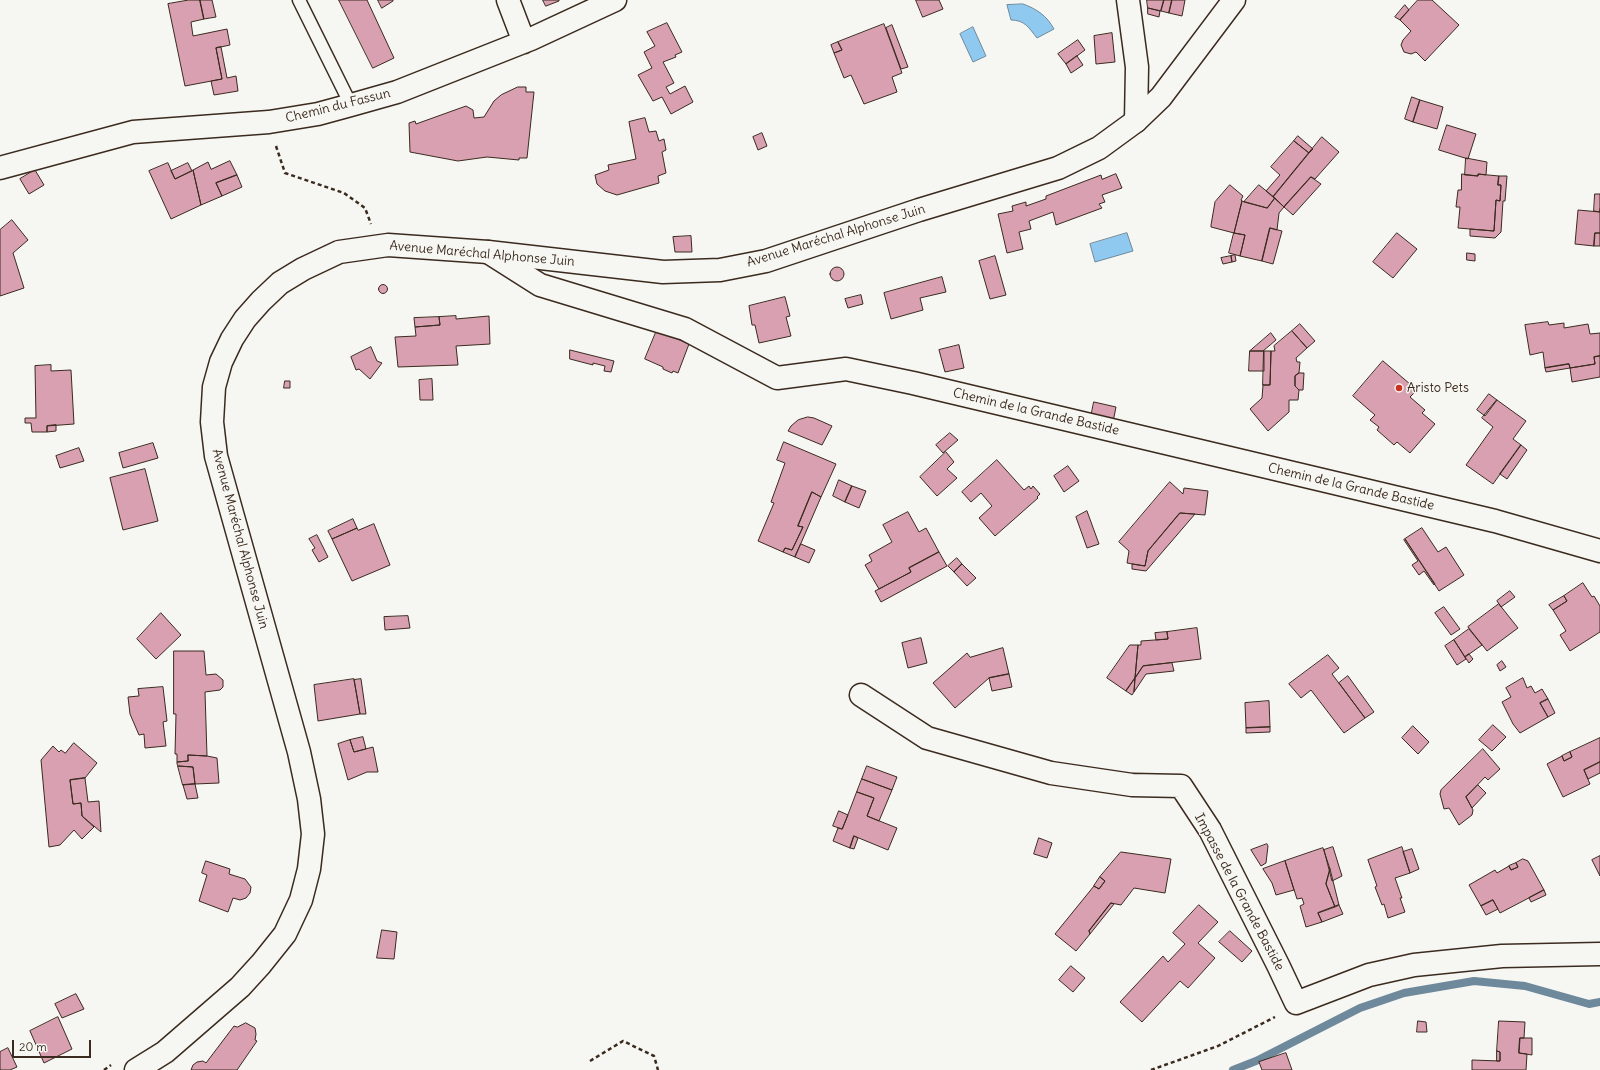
<!DOCTYPE html>
<html>
<head>
<meta charset="utf-8">
<style>
  body { margin:0 }
  #map { position:relative; width:1600px; height:1070px; overflow:hidden; background:#f6f6f2; font-family:Delius,sans-serif }
  canvas { display:block }
  .scale { position:absolute; left:12px; top:1040px; width:79px; height:18px; box-sizing:border-box; border:2px solid #3b2a1e; border-top:0; padding-left:5px; font-size:12px; line-height:14px; white-space:nowrap; color:#3b2a1e; -webkit-text-stroke:3px #f6f6f2; paint-order:stroke }
</style>
</head>
<body>
<div id="map">
<canvas width="1600" height="1070"></canvas>
<div class="scale">20 m</div>
</div>
<script>
const context = document.querySelector('canvas').getContext('2d');
context.lineJoin = 'round';
function fillPath(path, color) { context.fillStyle = color; context.fill(path, 'evenodd'); }
function strokePath(path, color, width, dash) { context.strokeStyle = color; context.lineWidth = width; context.lineCap = dash ? 'butt' : 'round'; context.setLineDash(dash || []); context.stroke(path); }
function write(font, color, halo, rows, align = 'center') {
  context.font = font + ' Delius,sans-serif'; context.lineWidth = 3; context.setLineDash([]); context.textBaseline = 'middle'; context.strokeStyle = halo; context.fillStyle = color; for (const [text, x, y, turn = 0] of rows) {
    context.save(); context.translate(x, y); context.rotate((+turn || 0) * Math.PI / 180); context.textAlign = isNaN(turn) ? turn : align; if (halo) context.strokeText(text, 0, 0); context.fillText(text, 0, 0); context.restore();
  }
}
const water = new Path2D(`
  M1023 4C1037 9 1047 16 1054 29L1037 38C1029 28 1025 20 1011 20L1007 5Z
  M973 27 986 56 973 62 960 34Z
  M1127 233 1133 251 1095 262 1090 244Z`);
fillPath(water, '#90c9ef');
strokePath(water, '#6e899b', 1);
strokePath(new Path2D(`
  M1233 1070 1256 1061 1360 1008 1404 993 1474 981 1525 986 1589 1004 1600 1002`), '#6e899b', 8);
const building = new Path2D(`
  M189 0H200L204 19 191 22 193 36 227 29 230 45 216 48 222 79 185 86 168 4Z
  M200 0H212L216 17 204 19Z
  M339 0H367L394 58 373 68Z
  M378 0H393V1L382 8Z
  M543 0H559V1L546 6Z
  M916 0H939L943 9 923 17Z
  M1147 0H1164L1161 11 1148 8Z
  M1164 0H1172L1169 13 1161 11Z
  M1172 0H1185L1182 16 1169 13Z
  M1418 0H1432L1459 25 1425 61 1416 52 1411 54 1404 52 1401 45 1403 40 1411 31 1400 20Z
  M1405 5 1409 10 1400 20 1395 17Z
  M1148 8 1160 11 1159 17 1148 14Z
  M667 23 682 52 675 55 676 57 663 62 674 83 666 87 670 94 685 86 693 102 671 114 662 97 653 101 638 75 652 68 644 52 655 46 647 32Z
  M884 24 902 73 892 77 897 92 864 104 851 75 844 78 834 53 842 50 838 42Z
  M892 25 908 67 901 69 886 28Z
  M1112 33 1115 62 1096 64 1094 36Z
  M1078 40 1085 50 1066 64 1058 54Z
  M838 42 842 50 834 53 831 45Z
  M221 47 227 78 236 76 238 91 214 95 211 81 222 79 216 48Z
  M1077 56 1083 65 1071 73 1066 64Z
  M518 87H526V92H534L527 158H519V160L487 157 458 161 410 152 409 123 415 121 416 124 466 106 473 110 474 118 484 117 494 101 501 95Z
  M1412 97 1420 100 1413 122 1405 119Z
  M1420 100 1443 107 1437 129 1413 122Z
  M645 118 649 132 656 131 659 141 664 139 666 150 662 152 666 173 658 176 659 183 617 195 605 191 597 184 595 175 609 170 608 165 636 159 629 122Z
  M1447 125 1476 134 1468 159 1439 150Z
  M762 133 767 146 758 150 753 137Z
  M1298 136 1313 149 1309 153 1294 141Z
  M1322 137 1339 152 1315 179 1311 177 1284 207 1273 197Z
  M1294 141 1309 153 1273 197 1266 191 1280 175 1271 167Z
  M1466 158 1487 162 1486 175 1478 174V176L1465 175Z
  M230 161 237 175 216 183 222 196 201 205 193 170 208 162 211 169Z
  M168 163 175 179 193 170 201 205 171 219 149 171Z
  M188 163 192 171 175 179 171 171Z
  M35 170 44 185 29 194 20 179Z
  M1116 174 1122 188 1102 195 1105 202 1099 204 1102 208 1056 225 1053 212 1029 221 1031 229 1019 232 1023 249 1007 253 998 214 1013 211 1012 206 1026 202V206L1046 199V196L1101 175 1102 179Z
  M1462 174 1478 176V174L1499 176 1498 185H1501L1500 201 1496 200 1494 231 1458 228 1460 207H1456L1458 190H1461Z
  M237 175 242 187 222 196 216 183Z
  M1499 176H1507L1505 201H1503L1501 232 1495 238 1470 236V229L1494 231 1496 200 1500 201 1501 185H1498Z
  M1311 177 1321 184 1293 215 1284 207Z
  M1230 185 1243 196 1241 200 1242 201 1234 233 1211 227V225L1215 202Z
  M1259 185 1275 198 1267 208 1244 202Z
  M1595 194H1600V212L1594 211Z
  M1275 198 1284 207 1279 213 1277 230 1270 228 1262 261 1240 256 1245 235 1234 233 1242 201 1267 208Z
  M1600 209V233H1595L1594 246 1575 244 1578 210 1600 212Z
  M12 220 28 240 13 253 24 288 0 296V230Z
  M1270 228 1282 231 1273 264 1262 261Z
  M1234 233 1245 235 1240 256 1229 253Z
  M1397 233 1417 249 1393 278 1373 262Z
  M1595 233H1600V246H1594Z
  M691 236 692 252H675L673 237Z
  M1467 253 1475 254V261L1467 260Z
  M1235 255 1236 261 1232 262 1231 256Z
  M995 256 1006 295 990 299 979 261Z
  M1231 256 1232 262 1223 264 1221 258Z
  M830 274a7 7 0 1 1 14 0a7 7 0 1 1-14 0Z
  M942 277 946 292 920 298 923 310 891 319 884 293Z
  M378.5 289a4.5 4.5 0 1 1 9 0a4.5 4.5 0 1 1-9 0Z
  M861 295 863 304 848 308 845 299Z
  M785 297 790 316 786 317 791 336 759 343 755 325H752L749 306Z
  M456 316V319L489 316 490 344 456 346 458 365 398 367 395 337 416 336 415 327 440 325 439 317Z
  M439 317 440 325 415 327 414 318Z
  M1548 322 1549 325 1564 323V328L1588 324 1590 334 1600 333V356L1594 357 1595 364 1570 368 1569 364 1545 368 1543 352 1530 355 1525 325Z
  M1300 324 1315 341 1307 348 1292 331Z
  M657 330 689 344 678 373 673 371 672 373 663 369V367L645 359Z
  M1292 331 1307 348 1296 358 1297 362H1300L1299 373 1295 376V386L1299 390 1298 400H1289V412L1268 431 1250 409 1262 398 1263 385H1270L1271 351H1275L1274 346Z
  M1271 333 1276 340 1263 351H1250Z
  M959 345 964 368 945 372 939 350Z
  M371 347 377 361 382 363 370 379 359 369 356 370 351 357Z
  M570 350 614 361 611 372 604 371 605 366 593 363V365L570 359Z
  M1250 351H1264V371H1249Z
  M1264 351H1271L1270 385H1263Z
  M1600 356V377L1572 382 1570 368 1595 364 1594 357Z
  M1383 361 1417 390 1410 397 1425 410 1422 413 1435 424 1410 453 1397 442 1394 445 1377 430 1379 427 1370 420 1375 415 1353 396Z
  M1569 364 1570 368 1546 372 1545 368Z
  M51 365V371L71 370 74 424 47 426V432H32L31 423H25V418H36L35 366Z
  M1299 373H1304L1303 390H1299L1295 386V376Z
  M432 379 433 400H420L419 380Z
  M285 381H290V388H284Z
  M1489 394 1497 400 1485 416 1477 410Z
  M1497 400 1526 421 1513 439 1521 445 1493 484 1466 465 1493 427 1482 418Z
  M1094 402 1116 407 1113 422 1091 417Z
  M808 417 814 418 832 426 822 445 788 431 791 426 798 420Z
  M56 425V431L47 432V426Z
  M950 433 958 440 943 453 936 445Z
  M784 442 836 464 821 497 812 492 798 526 803 527 792 550 785 548 783 552 758 541 774 503 771 502 785 463 777 460Z
  M153 443 158 458 123 468 119 453Z
  M1521 445 1527 450 1507 479 1500 474Z
  M79 448 84 461 60 468 56 456Z
  M946 452 954 462 947 469 957 478 937 496 920 477Z
  M997 460 1024 490 1029 486 1031 489 1033 486 1040 494 1037 497 1038 498 995 536 979 518 992 506 981 493 971 502 962 492Z
  M1068 466 1079 481 1064 492 1054 476Z
  M145 469 158 521 123 530 110 478Z
  M839 480 852 486 845 502 833 496Z
  M1170 482 1183 494 1184 488 1208 491 1205 515 1180 513 1148 551 1145 566 1127 563 1129 551 1119 542Z
  M852 486 866 491 859 508 845 502Z
  M812 492 821 497 795 557 783 552 785 548 792 550 803 527 798 526Z
  M1087 511 1099 544 1087 548 1076 517Z
  M908 512 919 532 926 528 939 552 909 568 911 572 879 589 865 565 872 561 869 555 892 542 883 525Z
  M1180 513 1195 514 1146 571 1132 569V564L1145 566 1148 551Z
  M353 519 357 528 332 539 328 531Z
  M374 524 390 565 352 581 332 539 357 528 358 530Z
  M1422 528 1438 552 1446 547 1464 575 1439 591 1405 539Z
  M317 535 328 557 319 562 312 550 315 548 309 539Z
  M1405 539 1435 584 1434 585 1424 571 1419 575 1412 565 1418 561 1404 540Z
  M801 544 815 550 809 563 795 557Z
  M939 552 947 566 881 602 875 591 911 572 909 568Z
  M957 558 962 564 954 572 948 566Z
  M962 564 976 578 967 586 954 572Z
  M1583 583 1592 597 1594 596 1600 606V632L1570 651 1560 635 1566 631 1553 610 1567 601 1564 596Z
  M1510 591 1515 597 1501 607 1497 601Z
  M1564 596 1567 601 1553 610 1549 605Z
  M1499 604 1518 628 1487 651 1468 627Z
  M1444 607 1460 629 1451 635 1435 613Z
  M161 613 181 635 156 659 137 639Z
  M408 616 410 628 385 630 384 617Z
  M1197 628 1201 659 1143 666 1135 678 1138 645H1141V641L1168 639 1167 632Z
  M1469 629 1482 645 1465 657 1454 640Z
  M1167 632 1168 639 1156 640 1155 633Z
  M921 638 927 663 908 668 902 643Z
  M1454 640 1466 659 1457 665 1445 646Z
  M1130 645H1138L1135 678 1126 691 1107 678Z
  M1003 648 1009 674 989 678 955 708 933 683 967 653 970 657Z
  M174 651H204L206 675 216 674 223 680V687L220 690 205 692 207 756 188 755V761L177 762V754H175L176 714H174Z
  M1469 654 1473 659 1469 663 1465 657Z
  M1328 655 1339 668 1332 674 1365 718 1344 733 1311 690 1301 698 1289 684Z
  M1502 661 1506 667 1500 671 1497 665Z
  M1172 663 1174 671 1146 674 1134 692 1135 678 1143 666Z
  M1009 674 1012 687 992 691 989 678Z
  M1348 676 1374 712 1365 718 1339 683Z
  M1135 678 1134 692 1132 695 1126 691Z
  M1523 678 1527 688 1531 686 1535 693 1542 689 1548 699 1540 703 1548 717 1520 733 1513 724 1502 702 1511 697 1506 688Z
  M354 679 360 714 318 721 314 685Z
  M361 679 366 714H360L354 680Z
  M163 687 167 721 163 722 166 746 145 748 144 734 139 735 130 714 128 697 139 696 138 689Z
  M1548 699 1555 713 1548 717 1540 703Z
  M1269 701 1270 727 1246 728 1245 703Z
  M1493 725 1506 737 1492 751 1479 740Z
  M1413 726 1429 742 1418 754 1402 738Z
  M1270 727V732L1246 733V728Z
  M363 737 366 749 354 752 350 740Z
  M1600 738V762L1584 770 1590 784 1563 797 1547 764 1562 756 1564 761 1572 757 1570 752Z
  M350 740 354 752 373 747 378 772H367L348 780 338 744Z
  M74 743 97 763 85 778 70 780 73 804 81 803 82 816 94 827 82 839 74 830 60 845 49 847 41 760 53 746 59 752 61 750 65 753Z
  M1483 749 1500 769 1488 780 1485 777 1466 797 1473 810 1472 815 1459 825 1449 808 1444 809 1440 794 1441 790Z
  M1570 752 1572 757 1564 761 1562 756Z
  M188 755 207 756 217 758 219 783 195 784 193 767 178 766 177 764V762L188 761Z
  M1600 762V773L1588 779 1584 770Z
  M178 766 193 767 195 784 183 785Z
  M867 766 897 777 892 790 862 779Z
  M85 778 88 802 99 801 101 832 82 816 81 803 73 804 70 780Z
  M862 779 892 790 879 821 867 816 874 798 857 792Z
  M195 784 198 798 187 799 183 785Z
  M1478 785 1486 793 1472 808 1466 797Z
  M857 792 874 798 867 816 897 828 888 850 854 836 850 848 833 841 838 828 842 829Z
  M839 811 848 815 842 829 833 826Z
  M854 836 858 838 854 849 850 848Z
  M1039 838 1052 843 1047 858 1034 854Z
  M1267 844 1268 846 1266 863 1261 866 1251 850Z
  M1333 847 1342 876 1332 881 1324 850Z
  M1402 847 1410 873 1395 878 1402 898H1400L1405 912 1388 918 1384 904 1382 905 1375 887 1377 886 1368 860Z
  M1323 848 1330 869 1326 884 1335 907 1318 913 1322 922 1306 927 1300 906 1304 904 1302 898 1297 899 1285 861Z
  M1412 849 1419 869 1410 873 1403 852Z
  M1121 852 1171 859 1165 893 1134 888 1121 905 1111 903 1089 931 1090 934 1076 951 1055 934 1094 886 1099 889 1105 881 1100 877Z
  M1600 856V876L1592 860Z
  M1523 859 1528 861 1544 890 1500 913 1493 900 1481 906 1469 885 1495 870 1497 873 1509 866 1511 870 1518 867 1516 863Z
  M206 861 230 869 229 874 245 879 251 887 250 893 246 898 240 900 233 898 228 912 199 901 207 875 202 873Z
  M1285 861 1294 890 1276 895 1272 883 1263 869Z
  M1516 863 1518 867 1511 870 1509 866Z
  M1330 869 1339 905 1335 907 1326 884Z
  M1100 877 1105 881 1099 889 1094 886Z
  M1544 890 1546 895 1531 902 1529 898Z
  M1493 900 1498 909 1486 915 1481 906Z
  M1111 903 1114 904 1090 934 1089 931Z
  M1199 905 1218 922 1198 943 1215 958 1188 988 1180 981 1142 1022 1120 1002 1163 956 1168 962 1185 944 1173 933Z
  M1339 905 1343 914 1322 922 1318 913Z
  M382 930 397 932 394 959 377 958Z
  M1230 931 1252 951 1242 962 1219 942Z
  M1071 966 1085 978 1073 992 1059 980Z
  M76 994 84 1009 62 1018 55 1004Z
  M58 1017 72 1049 44 1063 30 1031Z
  M1418 1021 1426 1022 1427 1032H1417Z
  M1499 1021 1525 1022 1524 1038H1520L1519 1053 1527 1054 1526 1070H1472V1060L1500 1061V1052L1497 1051Z
  M246 1023 255 1028 256 1034 255 1040 257 1041 237 1070H191L193 1065 197 1062 203 1061 206 1063 234 1026 237 1027Z
  M1520 1038H1532V1055L1519 1053Z
  M8 1048 17 1067 10 1070H0V1052Z
  M1497 1051 1500 1052V1061H1497Z
  M1286 1053 1292 1070H1262L1259 1062Z`);
fillPath(building, '#d8a0b1');
strokePath(building, '#3b2a1e', 1);
const lane = new Path2D(`
  M299 0 351 105`);
const street = new Path2D(`
  M508 0 524 42
  M1128 0 1137 67 1136 121
  M0 168 133 132 269 122 318 114 351 105 397 92 531 39 615 0
  M488 252 540 285 685 329 777 378 846 369 913 383 1495 521 1600 551
  M861 695 927 738 1051 773 1132 785 1181 786 1210 830 1278 965 1296 1003 1369 975 1414 965 1502 956 1600 954`);
const secondary = new Path2D(`
  M136 1070 165 1052 240 987 261 964 285 934 301 900 309 869 313 834 309 799 299 752 216 456 212 422 214 387 221 362 232 339 245 319 261 301 280 283 303 269 339 252 388 245 488 252 663 272 720 270 766 261 919 210 1058 168 1099 148 1136 121 1161 97 1234 0`);
strokePath(lane, '#3b2a1e', 15);
strokePath(street, '#3b2a1e', 25);
strokePath(secondary, '#3b2a1e', 25);
strokePath(new Path2D(`
  M276 146 285 173 344 193 365 208 371 224
  M590 1061 623 1041 654 1056 658 1070
  M104 1070 111 1065
  M1151 1070 1218 1046 1275 1017`), '#3b2a1e', 2.5, [4, 3]);
strokePath(lane, '#f6f6f2', 12);
strokePath(street, '#f6f6f2', 22);
strokePath(secondary, '#f6f6f2', 22);
for (const [x, y, r, color] of [
  [1399,388,4,"#c8321e"]
]) { const dot = new Path2D(); dot.arc(x, y, r, 0, 2 * Math.PI); context.fillStyle = color; context.fill(dot); strokePath(dot, '#f6f6f2', 1.5); }
write('13px', '#3b2a1e', '#f6f6f2', [
  ["Chemin du Fassun",338,106,-14],
  ["Avenue Maréchal Alphonse Juin",836,236,-17],
  ["Avenue Maréchal Alphonse Juin",482,254,5],
  ["Chemin de la Grande Bastide",1036,412,13],
  ["Chemin de la Grande Bastide",1351,487,13],
  ["Avenue Maréchal Alphonse Juin",240,539,75],
  ["Impasse de la Grande Bastide",1239,892,62]
]);
write('13px', '#3b2a1e', '#f6f6f2', [
  ["Aristo Pets",1407,388]
], 'left');
</script>
</body>
</html>
